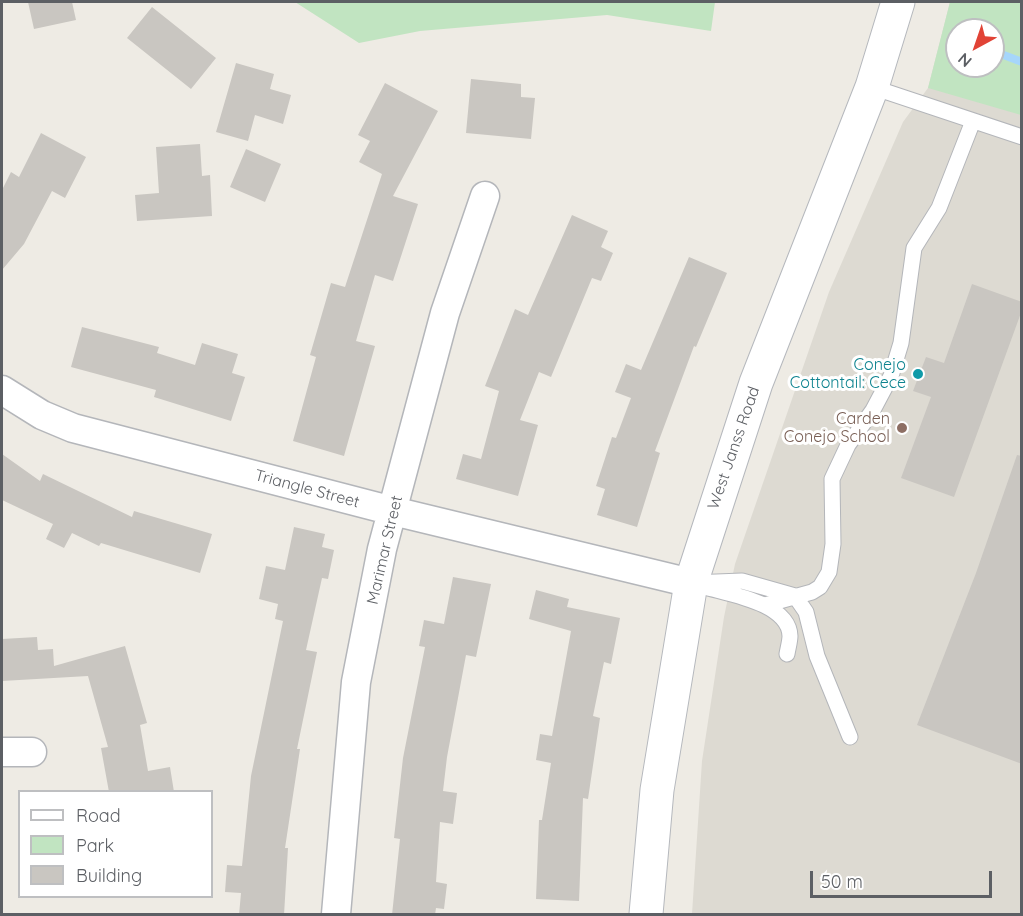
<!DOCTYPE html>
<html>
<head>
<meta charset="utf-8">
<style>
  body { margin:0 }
  #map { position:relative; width:1023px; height:916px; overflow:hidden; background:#eeebe4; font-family:Quicksand,sans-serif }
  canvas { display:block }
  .frame { position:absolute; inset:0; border:3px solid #5c5f64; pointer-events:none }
  .legend { position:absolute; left:18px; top:790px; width:195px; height:108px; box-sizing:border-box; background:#fff; border:2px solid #bebfc1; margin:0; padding:8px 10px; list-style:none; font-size:18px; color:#5c5f64 }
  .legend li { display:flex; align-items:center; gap:12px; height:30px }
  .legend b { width:30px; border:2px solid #bebfc1 }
  .north { position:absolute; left:945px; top:18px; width:60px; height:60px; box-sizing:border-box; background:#fff; border:2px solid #bebfc1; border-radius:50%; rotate:220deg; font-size:16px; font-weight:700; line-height:24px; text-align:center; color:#5c5f64 }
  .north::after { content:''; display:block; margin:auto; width:21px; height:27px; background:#e14336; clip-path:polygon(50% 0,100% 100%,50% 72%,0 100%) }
  .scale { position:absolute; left:810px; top:871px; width:182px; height:27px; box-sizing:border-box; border:3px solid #5c5f64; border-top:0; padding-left:8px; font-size:18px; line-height:21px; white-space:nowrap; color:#5c5f64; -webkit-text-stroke:4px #fff; paint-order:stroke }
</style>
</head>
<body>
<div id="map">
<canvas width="1023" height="916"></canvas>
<div class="frame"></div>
<ul class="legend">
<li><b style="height:8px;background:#fff"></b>Road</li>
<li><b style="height:16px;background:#c1e4c1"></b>Park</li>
<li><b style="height:16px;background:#c9c6c1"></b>Building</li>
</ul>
<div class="north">N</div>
<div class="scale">50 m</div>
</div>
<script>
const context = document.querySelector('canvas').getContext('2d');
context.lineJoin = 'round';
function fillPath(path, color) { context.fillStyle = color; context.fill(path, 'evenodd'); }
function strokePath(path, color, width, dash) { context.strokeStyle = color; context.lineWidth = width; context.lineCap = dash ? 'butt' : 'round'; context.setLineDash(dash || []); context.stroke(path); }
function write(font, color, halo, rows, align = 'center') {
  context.font = font + ' Quicksand,sans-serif'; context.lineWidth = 6; context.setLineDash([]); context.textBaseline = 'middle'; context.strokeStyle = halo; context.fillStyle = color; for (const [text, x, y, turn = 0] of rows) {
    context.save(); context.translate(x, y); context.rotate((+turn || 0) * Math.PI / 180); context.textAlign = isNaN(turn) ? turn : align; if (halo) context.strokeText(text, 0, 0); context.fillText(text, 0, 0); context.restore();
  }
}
fillPath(new Path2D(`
  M950 2H1021V914H692L702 761 724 617 735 564 829 292 903 122 928 88ZM957 30H993V66H957Z`), '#dddad2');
fillPath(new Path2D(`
  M295 2H715L711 31 607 15 420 31 359 43Z
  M950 2H1021V115L928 88ZM957 30H993V66H957Z`), '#c1e4c1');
strokePath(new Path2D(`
  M993 51 1022 62`), '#a6d6fb', 8);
fillPath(new Path2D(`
  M28 2H72L76 20 34 29Z
  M152 7 216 58 191 89 127 38Z
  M236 63 274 74 270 89 291 95 283 124 255 115 248 141 216 132Z
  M471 79 521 84V97L535 98 531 139 466 133Z
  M385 83 438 111 393 196 418 204 393 281 375 275 356 341 375 346 344 456 293 441 316 357 310 355 331 283 345 287 382 174 359 162 370 141 358 135Z
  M41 133 86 157 65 198 52 191 24 244 2 270V190L11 172 19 177Z
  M200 144 202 176 210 175 212 216 137 221 135 195 159 193 156 147Z
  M246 149 281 164 265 202 230 187Z
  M572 215 608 231 601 247 613 253 601 281 592 278 551 377 539 372 520 420 538 425 518 496 456 479 463 454 481 459 499 391 485 386 515 309 528 315Z
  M689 257 727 273 696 347 694 346 655 451 660 453 637 527 597 515 605 489 596 486 612 437 616 438 631 398 615 392 626 364 641 370Z
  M972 284 1022 302V310L954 497 901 478 931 397 913 391 926 357 944 363Z
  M82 327 159 347 157 353 195 365 202 343 238 354 232 373 245 377 231 421 154 397 156 390 71 367Z
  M2 454 40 481 43 474 132 517 134 511 212 534 200 573 101 543 99 546 72 533 64 548 46 539 53 524 2 500Z
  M1017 455 1022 456V764L917 725 976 573Z
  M294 527 325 534 322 547 334 550 328 579 322 578 306 650 317 652 297 749H300L285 848H288L284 915H239L241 893 225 892 227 865 242 866 251 776 283 621 275 619 278 604 259 599 266 566 285 570Z
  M453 577 491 584 476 657 466 655 447 757 443 791 457 793 453 824 440 822 436 882 447 884 444 909 436 908 435 915H392L400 839 394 838 403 758 425 647 419 646 424 620 444 624Z
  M536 590 569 599 567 607 620 618 611 664 604 662 593 716 600 718 588 799 583 798 579 901 536 899 539 820H542L551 763 536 760 540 734 552 736 571 631 529 619Z
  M37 637 38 650 53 649 54 666 125 646 147 723 140 725 148 771 170 767 174 792H109L101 748 108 747 88 676 2 681V639Z`), '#c9c6c1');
const service = new Path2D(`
  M872 87 1022 137
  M691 583 742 581 795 596 806 612 817 656 850 737
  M705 587C729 594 789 603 790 636 790 641 788 648 787 654
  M765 605 812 592 820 587 829 572 833 544 832 479 848 445 873 410 891 376 901 343 914 248 939 208 973 121`);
const minor = new Path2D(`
  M2 390 42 415 73 428 393 511 691 583
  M2 752H32
  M336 914 356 682 382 549 445 313 485 196`);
const secondary = new Path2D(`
  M646 914 657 790 691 583 756 383 872 87 898 2`);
strokePath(service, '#b4b6ba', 17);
strokePath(minor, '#b4b6ba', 31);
strokePath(secondary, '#b5b8bd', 35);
strokePath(service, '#fff', 15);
strokePath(minor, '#fff', 28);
strokePath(secondary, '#fff', 33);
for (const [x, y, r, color] of [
  [918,374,6,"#0f9aa8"],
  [902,428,6,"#8d6e63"]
]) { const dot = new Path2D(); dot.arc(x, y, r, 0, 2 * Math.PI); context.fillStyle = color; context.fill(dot); strokePath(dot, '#fff', 2); }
write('16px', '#0d838f', '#fff', [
  ["Conejo",906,365],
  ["Cottontail: Cece",906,383]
], 'right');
write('16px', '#785e54', '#fff', [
  ["Carden",890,419],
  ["Conejo School",890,437]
], 'right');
write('16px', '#5c5f64', '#fff', [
  ["West Janss Road",734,448,-71],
  ["Triangle Street",307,489,15],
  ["Marimar Street",385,550,-77]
]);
</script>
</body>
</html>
